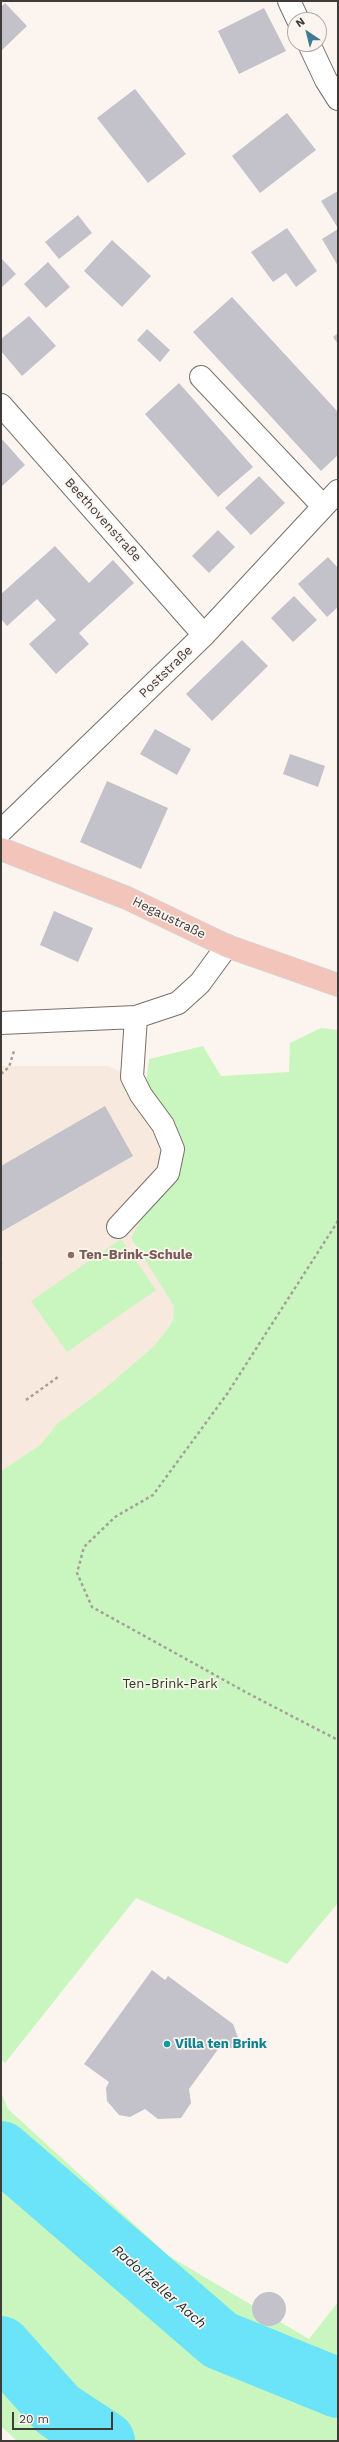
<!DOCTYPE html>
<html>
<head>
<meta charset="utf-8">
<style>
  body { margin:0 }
  #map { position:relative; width:339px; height:2442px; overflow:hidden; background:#fcf4ef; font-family:"Work Sans",sans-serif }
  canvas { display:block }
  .frame { position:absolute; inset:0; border:2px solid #3e3b39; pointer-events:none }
  .north { position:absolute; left:287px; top:12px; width:40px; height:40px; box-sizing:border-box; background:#fcf4ef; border:1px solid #b0aaa6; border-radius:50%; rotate:325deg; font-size:11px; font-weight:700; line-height:16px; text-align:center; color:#3e3b39 }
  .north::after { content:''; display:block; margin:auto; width:14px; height:18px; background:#3f7c93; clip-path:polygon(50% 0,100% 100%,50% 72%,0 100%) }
  .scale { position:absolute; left:12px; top:2412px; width:101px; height:18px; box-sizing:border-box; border:2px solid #3e3b39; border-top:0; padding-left:5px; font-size:12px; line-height:14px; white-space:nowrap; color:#3e3b39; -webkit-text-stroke:3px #fcf4ef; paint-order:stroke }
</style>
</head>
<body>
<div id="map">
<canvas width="339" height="2442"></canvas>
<div class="frame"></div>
<div class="north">N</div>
<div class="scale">20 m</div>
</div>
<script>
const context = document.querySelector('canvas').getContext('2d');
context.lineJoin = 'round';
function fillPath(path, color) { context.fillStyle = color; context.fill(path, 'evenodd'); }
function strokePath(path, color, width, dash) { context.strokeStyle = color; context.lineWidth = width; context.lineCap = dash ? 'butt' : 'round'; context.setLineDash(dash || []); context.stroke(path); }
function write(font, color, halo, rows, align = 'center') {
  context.font = font + ' "Work Sans",sans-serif'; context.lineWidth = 3.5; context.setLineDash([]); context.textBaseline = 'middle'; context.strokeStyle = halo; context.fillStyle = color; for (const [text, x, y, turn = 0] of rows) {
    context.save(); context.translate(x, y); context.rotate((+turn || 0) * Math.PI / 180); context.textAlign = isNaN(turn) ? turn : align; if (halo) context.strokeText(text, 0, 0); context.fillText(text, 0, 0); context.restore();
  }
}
fillPath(new Path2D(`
  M1 1066H108L132 1077 183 1149 131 1238 169 1294 174 1306 173 1320 169 1327 154 1346 104 1389 58 1423 40 1445 1 1471Z`), '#f7e9de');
fillPath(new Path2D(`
  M321 1028 338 1030V1903L287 1964 136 1898 5 2063 1 2060V1471L40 1445 58 1423 104 1389 154 1346 169 1327 173 1320 174 1306 131 1238 146 1210 173 1181 146 1083 149 1059 203 1046 221 1076 289 1072 290 1043Z
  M121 1239 156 1290 67 1352 31 1301Z
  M1 2092 8 2109 169 2256 309 2339 338 2302V2441H17L1 2426Z`), '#c9f6be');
strokePath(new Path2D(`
  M1 2151 220 2340 338 2388
  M1 2346 58 2410 105 2441`), '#6be3f9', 60);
fillPath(new Path2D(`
  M5 3 27 26 1 51V7Z
  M264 8 286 51 239 74 218 31Z
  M135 89 186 154 148 183 97 118Z
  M287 113 316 150 260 193 232 156Z
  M338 191V228L321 201Z
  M78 215 92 233 59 259 45 242Z
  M287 228 317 271 296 287 286 273 273 282 251 252Z
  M338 229V266L322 239Z
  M112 240 151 276 122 307 84 271Z
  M1 258 16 274 1 288Z
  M48 262 70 287 46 308 24 284Z
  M232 297 338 412V455L321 471 193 332Z
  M29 316 56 346 22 376 1 351V339Z
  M147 329 170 350 160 362 137 340Z
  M338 333V344L333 337Z
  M179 383 253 467 218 497 145 414Z
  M1 438 25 465 1 487Z
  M259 476 285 503 251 535 225 508Z
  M218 530 235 547 209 573 192 556Z
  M55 546 89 583 113 560 134 583 79 633 89 644 56 674 29 644 56 620 37 599 7 626 1 619V594Z
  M328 557 338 568V607L327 617 298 584Z
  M294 596 317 620 293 642 271 618Z
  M242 640 268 666 212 721 186 694Z
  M155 729 191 749 177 775 140 754Z
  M290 754 325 766 318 787 283 774Z
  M107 781 168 808 141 869 80 842Z
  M54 911 93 928 78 962 40 945Z
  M105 1106 133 1156 1 1232V1166Z
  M152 1970 165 1980 168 1976 233 2024 239 2040 233 2048H219L189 2089 191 2103 181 2118 158 2119 145 2109 130 2117 119 2115 107 2101 106 2088 109 2082 84 2064Z
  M252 2309a17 17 0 1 1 34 0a17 17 0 1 1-34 0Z`), '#c3c2ca');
const minor = new Path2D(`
  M289 1 298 20
  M309 44 326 80 338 99
  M201 377 322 505
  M1 405 204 635
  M1 831 204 635 338 491
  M1 1023 136 1017 178 1003 200 983 227 946
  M118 1227 168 1173 173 1149 163 1125 141 1095 132 1077 136 1017`);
const major = new Path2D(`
  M1 849 127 898 227 946 338 985`);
strokePath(minor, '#77706b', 24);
strokePath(major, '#d5d4d3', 24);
strokePath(new Path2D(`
  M1 1074 9 1067 14 1051
  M338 1221 227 1394 153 1495 115 1517 84 1547 77 1573 92 1607 251 1695 338 1740
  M1 1263V1264
  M26 1400 58 1377`), '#a59f9b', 2.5, [3, 3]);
strokePath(minor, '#fff', 22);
strokePath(major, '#f2c4ba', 22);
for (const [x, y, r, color] of [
  [71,1255,4,"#8d6e63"],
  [167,2044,4,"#0f9aa8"]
]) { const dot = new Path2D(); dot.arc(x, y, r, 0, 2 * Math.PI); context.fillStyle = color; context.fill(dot); strokePath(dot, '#fcf4ef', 1.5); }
write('13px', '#3e3b39', '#fcf4ef', [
  ["Beethovenstraße",103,520,48],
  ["Poststraße",166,672,-44],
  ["Hegaustraße",169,918,26]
]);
write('bold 13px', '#785e54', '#fcf4ef', [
  ["Ten-Brink-Schule",79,1255]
], 'left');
write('13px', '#193e0f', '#fcf4ef', [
  ["Ten-Brink-Park",170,1684]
]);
write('bold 13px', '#0d838f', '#fcf4ef', [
  ["Villa ten Brink",175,2044]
], 'left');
write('italic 14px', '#1b3035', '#fcf4ef', [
  ["Radolfzeller Aach",159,2287,41]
]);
</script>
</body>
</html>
